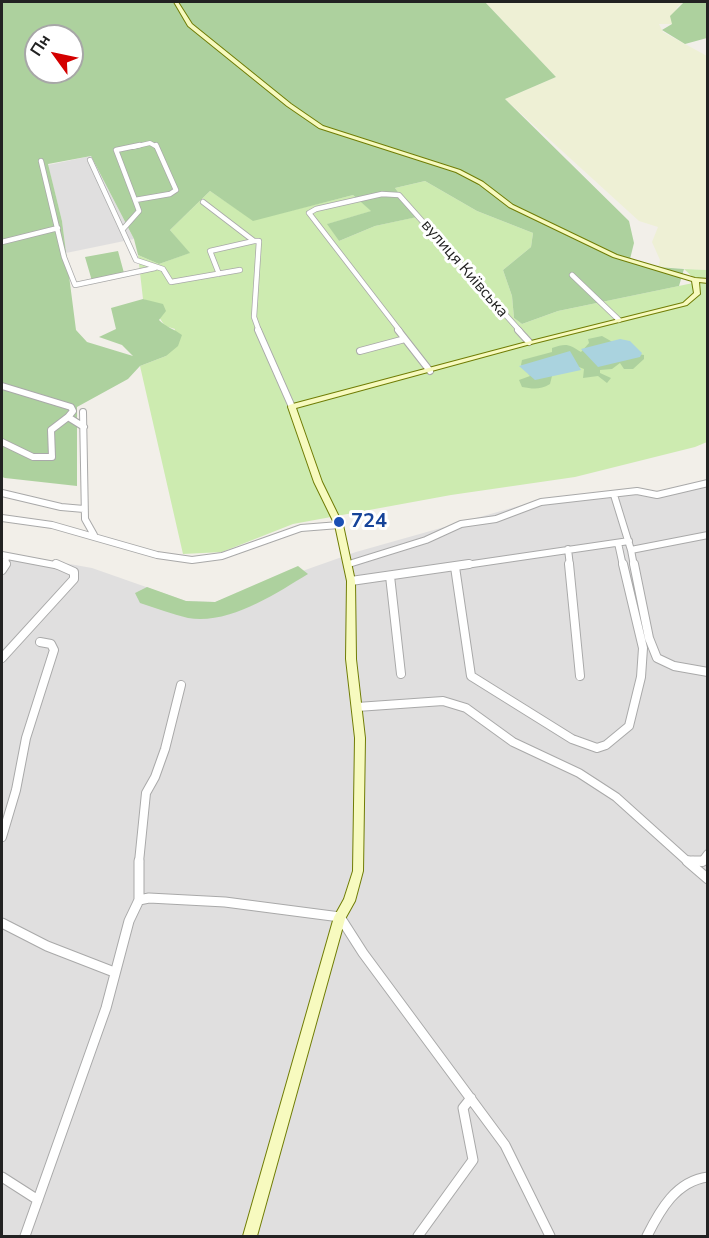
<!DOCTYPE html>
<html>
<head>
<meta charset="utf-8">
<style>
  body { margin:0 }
  #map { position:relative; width:709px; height:1238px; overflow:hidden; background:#f2efe9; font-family:"Nunito Sans",sans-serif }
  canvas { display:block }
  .frame { position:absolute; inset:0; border:3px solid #222; pointer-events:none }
  .north { position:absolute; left:24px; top:24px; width:60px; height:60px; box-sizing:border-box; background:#fff; border:2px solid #a7a7a7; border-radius:50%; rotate:303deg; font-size:16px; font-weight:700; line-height:24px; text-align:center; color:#222 }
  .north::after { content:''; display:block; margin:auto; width:21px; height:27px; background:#d40000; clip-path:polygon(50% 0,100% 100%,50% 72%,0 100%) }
</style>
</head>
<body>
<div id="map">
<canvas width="709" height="1238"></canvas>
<div class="frame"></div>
<div class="north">Пн</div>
</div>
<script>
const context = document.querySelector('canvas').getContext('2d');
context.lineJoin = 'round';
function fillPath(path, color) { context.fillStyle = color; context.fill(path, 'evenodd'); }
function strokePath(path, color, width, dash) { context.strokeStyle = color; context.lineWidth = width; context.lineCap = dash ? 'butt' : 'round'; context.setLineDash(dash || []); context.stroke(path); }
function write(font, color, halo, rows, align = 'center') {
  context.font = font + ' "Nunito Sans",sans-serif'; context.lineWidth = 6; context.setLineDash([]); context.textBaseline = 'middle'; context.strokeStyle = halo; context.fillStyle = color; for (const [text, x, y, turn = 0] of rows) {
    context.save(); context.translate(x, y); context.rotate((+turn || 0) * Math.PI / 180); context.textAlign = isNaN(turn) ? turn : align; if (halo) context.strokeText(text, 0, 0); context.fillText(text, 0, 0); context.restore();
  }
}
fillPath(new Path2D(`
  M91 156 134 239 66 253 62 221 48 165Z
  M707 480V1236H2V552L92 568 186 601 215 602 356 552 540 500 635 489 661 492Z`), '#e0dfdf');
fillPath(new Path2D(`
  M485 2H684L677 7 672 24H659L663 32 707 56V270L658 267 660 260 652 242 658 227 639 221 505 99 556 77Z`), '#eef0d5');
fillPath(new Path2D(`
  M425 181 477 211 533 233 531 247 503 270 512 296 514 318 522 324 558 311 698 282 684 269 707 270V442L695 447 575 477 451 495 293 524 222 552 183 554 140 366 166 356 175 329 165 326 148 301 143 299 138 255 159 264 189 253 170 230 210 191 253 220 353 195 372 211 328 224 339 241 375 226 416 217 395 188Z`), '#cdebb0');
fillPath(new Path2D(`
  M2 2H485L556 77 505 99 629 221 634 243 630 259 658 267 684 269 679 286 558 311 522 324 514 318 512 296 503 270 531 247 533 233 477 211 425 181 395 188 417 217 375 226 339 241 327 224 371 211 353 195 253 221 210 191 170 230 190 253 159 264 138 255 134 239 91 156 48 164 62 221 76 330 87 342 133 356 122 345 99 337 116 329 111 308 143 299 163 304 166 311 159 320C166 327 174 329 182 335L178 346 166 356 140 366 128 379 77 407V486L5 478 2 477ZM36 36H72V72H36Z
  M684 2H707V38L685 44 662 30 672 24 670 16Z
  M118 251 124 273 92 281 85 257Z
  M602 336 632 353 644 355V359L633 369H624L620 363 612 369 600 370V373L611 378 607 383 598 376 583 378 584 369 579 367 553 372 550 384C540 390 533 389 522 387L519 380 530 376 521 365 522 360 552 352V348C566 343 569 344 581 352L589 343 588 339Z
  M298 566 308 574C275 594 229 625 188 618 172 614 156 608 140 603L135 593 147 587 186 601 215 602Z`), '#add19e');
fillPath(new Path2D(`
  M620 339 630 341 642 353 640 357 598 367 581 349Z
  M570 351 581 370 535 380 519 366Z`), '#aad3df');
const streetFar4 = new Path2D(`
  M133 147 150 143 157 147`);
const streetFar3 = new Path2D(`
  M90 160 136 260 163 269 171 282 240 270
  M41 161 64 257 75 285 155 268
  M135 200 116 150 140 145
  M135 200 170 194 176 190 156 145
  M203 202 254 241H259L254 317 259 331
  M123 229 139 211 135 200
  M2 242 58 228
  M219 274 210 251 254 241
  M572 275 619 320
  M400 331 309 213 316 209 382 194 399 195 520 331`);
const streetFar2 = new Path2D(`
  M258 330 292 407
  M398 330 430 371
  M518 330 529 342
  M360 351 405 339
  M2 386 71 407 73 411 68 417 84 427
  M83 412 85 519 94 535
  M2 442 33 457H52L51 430 68 417
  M2 493 61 507 84 509
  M614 495 631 550 708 535
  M2 518 52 525 157 555 192 560 222 556 301 528 339 525
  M618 543 623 566
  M568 549 570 566
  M631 550 634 566
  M2 555 60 566
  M349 564 426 540 461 524 496 519 541 502 637 491 657 495 708 483
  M5 566 6 556
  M459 566 629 541`);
const streetFar1 = new Path2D(`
  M569 564 580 676
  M634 564 649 638 657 658 674 666 708 672
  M455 567 471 676 572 739 597 748 606 745 629 726 641 677 643 648 623 564
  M2 570 6 564
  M390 576 401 674
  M351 581 469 564
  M2 658 74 579V572L56 564
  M357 707 443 701 466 708 513 742 579 773 616 797 686 860
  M2 837 16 790 26 738 54 650 51 644 40 642
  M139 862 146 793 155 777 165 749 181 685
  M689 862 686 860 702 862 708 854`);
const street = new Path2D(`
  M687 861 708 879
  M693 861H703
  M139 900V861
  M2 923 47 946 114 972
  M2 1177 38 1200
  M25 1236 106 1008 129 921 139 900 149 898 225 902 340 917 363 953 505 1145 550 1236
  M418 1236 473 1160 463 1108 471 1098
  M647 1236C660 1210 676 1181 708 1177`);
const secondary = new Path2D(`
  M174 2H178L192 24 291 104 323 126 460 170 483 182 513 205 617 255 695 278 708 279V283L699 282 700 294 687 305 527 345 296 408 322 482 343 525 355 581 356 659 365 738 363 871 355 901 345 919 257 1236H243L334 917 344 899 353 871 355 738 346 659 347 581 335 525 314 482 288 407 289 405 523 343 683 303 694 293 692 281 613 257 509 207 479 184 456 172 319 128 287 106 188 26Z`);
strokePath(streetFar4, '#a9a9a9', 5);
strokePath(streetFar3, '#a9a9a9', 6);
strokePath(streetFar2, '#a9a9a9', 8);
strokePath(streetFar1, '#a9a9a9', 10);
strokePath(street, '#a9a9a9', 11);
strokePath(secondary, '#707d05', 2);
strokePath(streetFar4, '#fff', 4);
strokePath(streetFar3, '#fff', 4.5);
strokePath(streetFar2, '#fff', 6);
strokePath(streetFar1, '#fff', 8);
strokePath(street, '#fff', 9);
fillPath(secondary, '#f7fabf');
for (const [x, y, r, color] of [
  [339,522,6,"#1a4fb4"]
]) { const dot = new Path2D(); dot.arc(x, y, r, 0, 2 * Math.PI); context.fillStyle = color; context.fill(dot); strokePath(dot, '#fff', 2); }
write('16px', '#222', '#fff', [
  ["вулиця Київська",464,269,49]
]);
write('bold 20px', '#164399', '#fff', [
  ["724",351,522]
], 'left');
</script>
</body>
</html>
